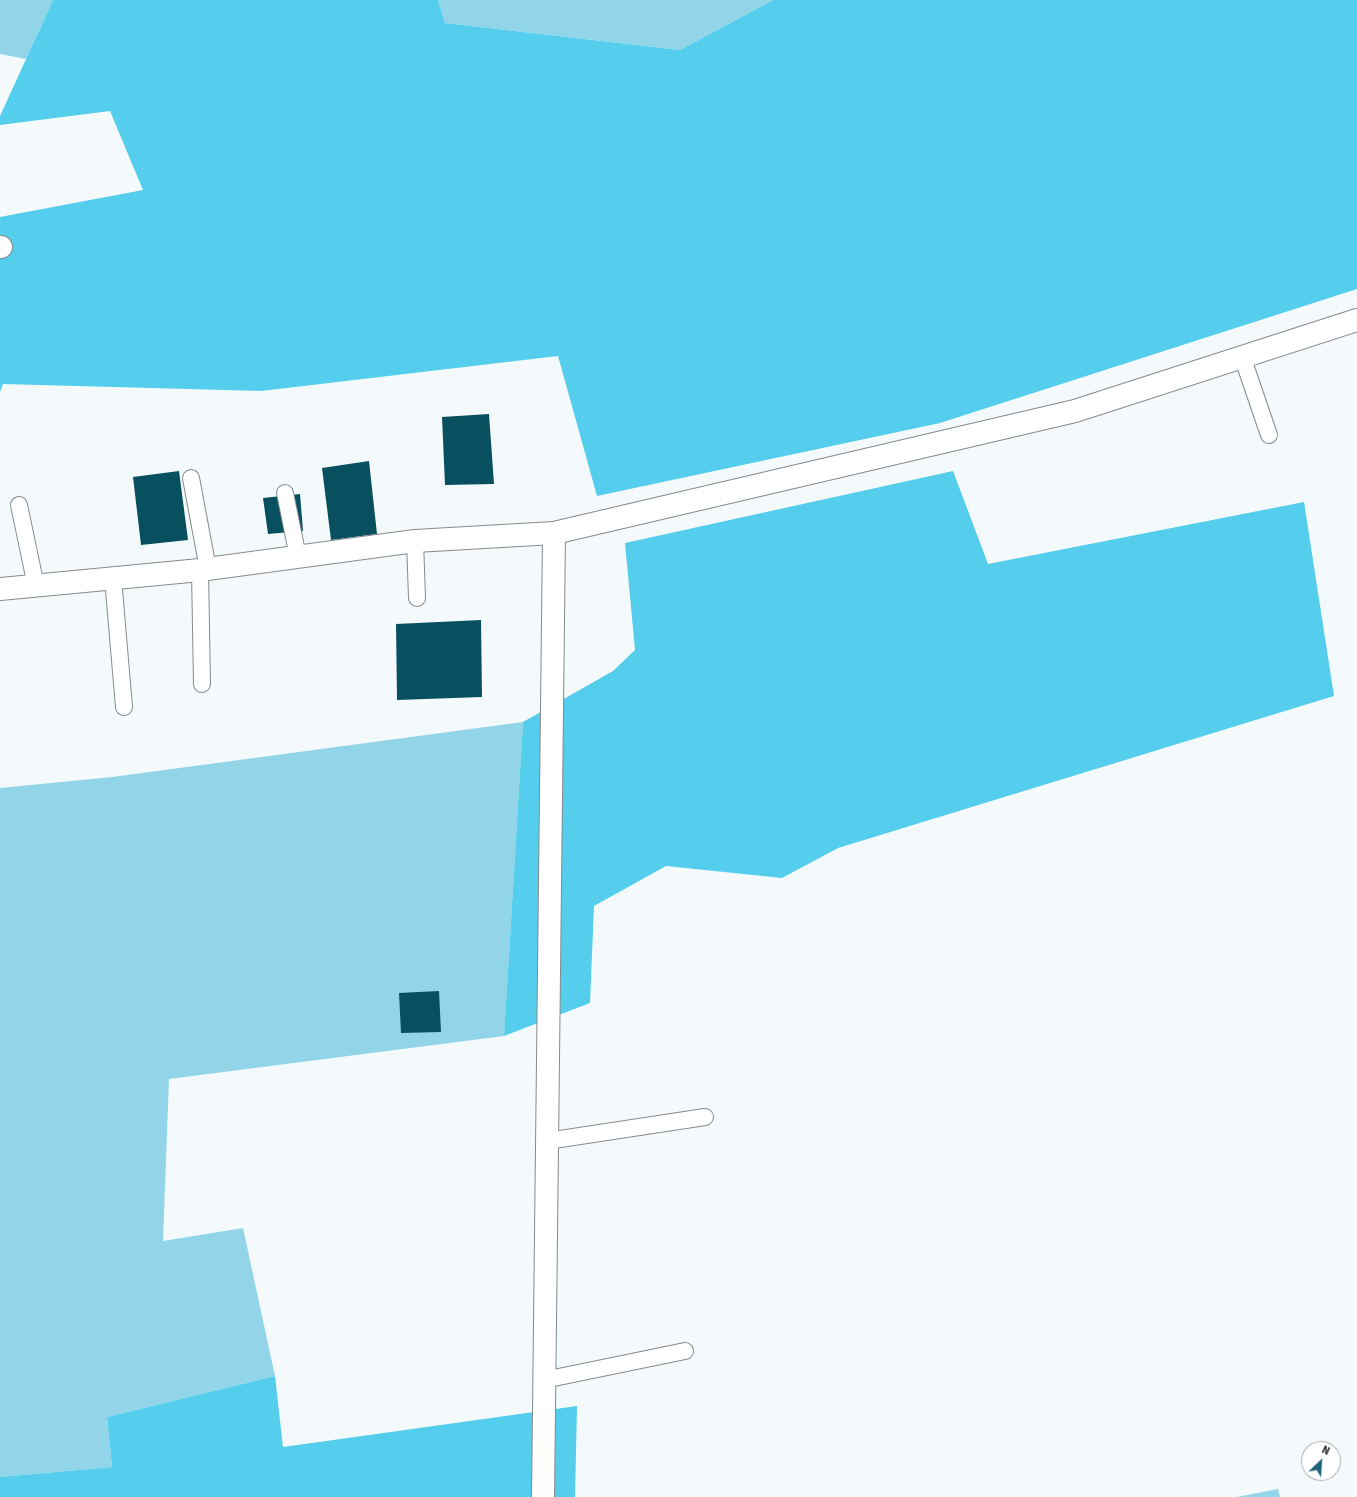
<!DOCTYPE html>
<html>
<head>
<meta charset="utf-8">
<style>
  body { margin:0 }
  #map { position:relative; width:1357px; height:1497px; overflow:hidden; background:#f4fafc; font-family:"Source Sans 3",sans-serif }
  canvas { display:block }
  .north { position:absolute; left:1301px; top:1441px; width:40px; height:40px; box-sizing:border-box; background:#fff; border:1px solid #a7a8a8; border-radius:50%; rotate:25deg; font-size:11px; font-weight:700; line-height:16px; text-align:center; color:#232526 }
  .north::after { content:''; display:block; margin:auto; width:14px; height:18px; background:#1d6374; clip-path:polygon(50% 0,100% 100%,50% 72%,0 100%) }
</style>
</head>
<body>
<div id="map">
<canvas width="1357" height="1497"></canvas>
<div class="north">N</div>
</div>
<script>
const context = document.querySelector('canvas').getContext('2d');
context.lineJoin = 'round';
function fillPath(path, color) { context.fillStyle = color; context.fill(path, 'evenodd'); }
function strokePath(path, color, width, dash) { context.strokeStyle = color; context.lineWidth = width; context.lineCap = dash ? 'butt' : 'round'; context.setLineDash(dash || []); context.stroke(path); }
fillPath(new Path2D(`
  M0 0H53L26 59 0 54Z
  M438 0H773L680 50 445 23Z
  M523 722 504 1036 169 1079 163 1241 243 1228 275 1376 107 1417 112 1467 0 1477V788L112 777Z
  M1278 1489 1280 1497H1237Z`), '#92d5e9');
fillPath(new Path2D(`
  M53 0H438L445 23 680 50 773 0H1357V289L940 423 597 496 558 356 261 391 3 384 0 392V217L143 190 110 111 0 125V116Z
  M953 471 988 564 1304 502 1334 696 838 848 782 878 666 866 594 906 590 1003 504 1036 523 722 613 671 635 650 625 543Z
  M275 1376 283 1447 577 1406 575 1497H0V1477L112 1467 107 1417Z`), '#55cdec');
fillPath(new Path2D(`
  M489 414 494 484 445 485 442 417Z
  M369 461 377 534 331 540 322 468Z
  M179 471 188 540 141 545 133 477Z
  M300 494 303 531 268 534 263 498Z
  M481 620 482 697 397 700 396 624Z
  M439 991 441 1032 401 1033 399 993Z`), '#085060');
const service = new Path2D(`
  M1242 356 1269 435
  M191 478 208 569
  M285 493 298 557
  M19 505 36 586
  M415 541 417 598
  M200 570 202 684
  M113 578 124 707
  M547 1141 705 1117
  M544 1380 685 1351`);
const minor = new Path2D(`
  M0 247H1
  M543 1497 554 533`);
const tertiary = new Path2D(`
  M0 589 200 570 415 541 554 533 1075 411 1357 320`);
strokePath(service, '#858a8c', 18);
strokePath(minor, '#858a8c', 24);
strokePath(tertiary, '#858a8c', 24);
strokePath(service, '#fff', 16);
strokePath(minor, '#fff', 22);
strokePath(tertiary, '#fff', 22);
</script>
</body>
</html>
